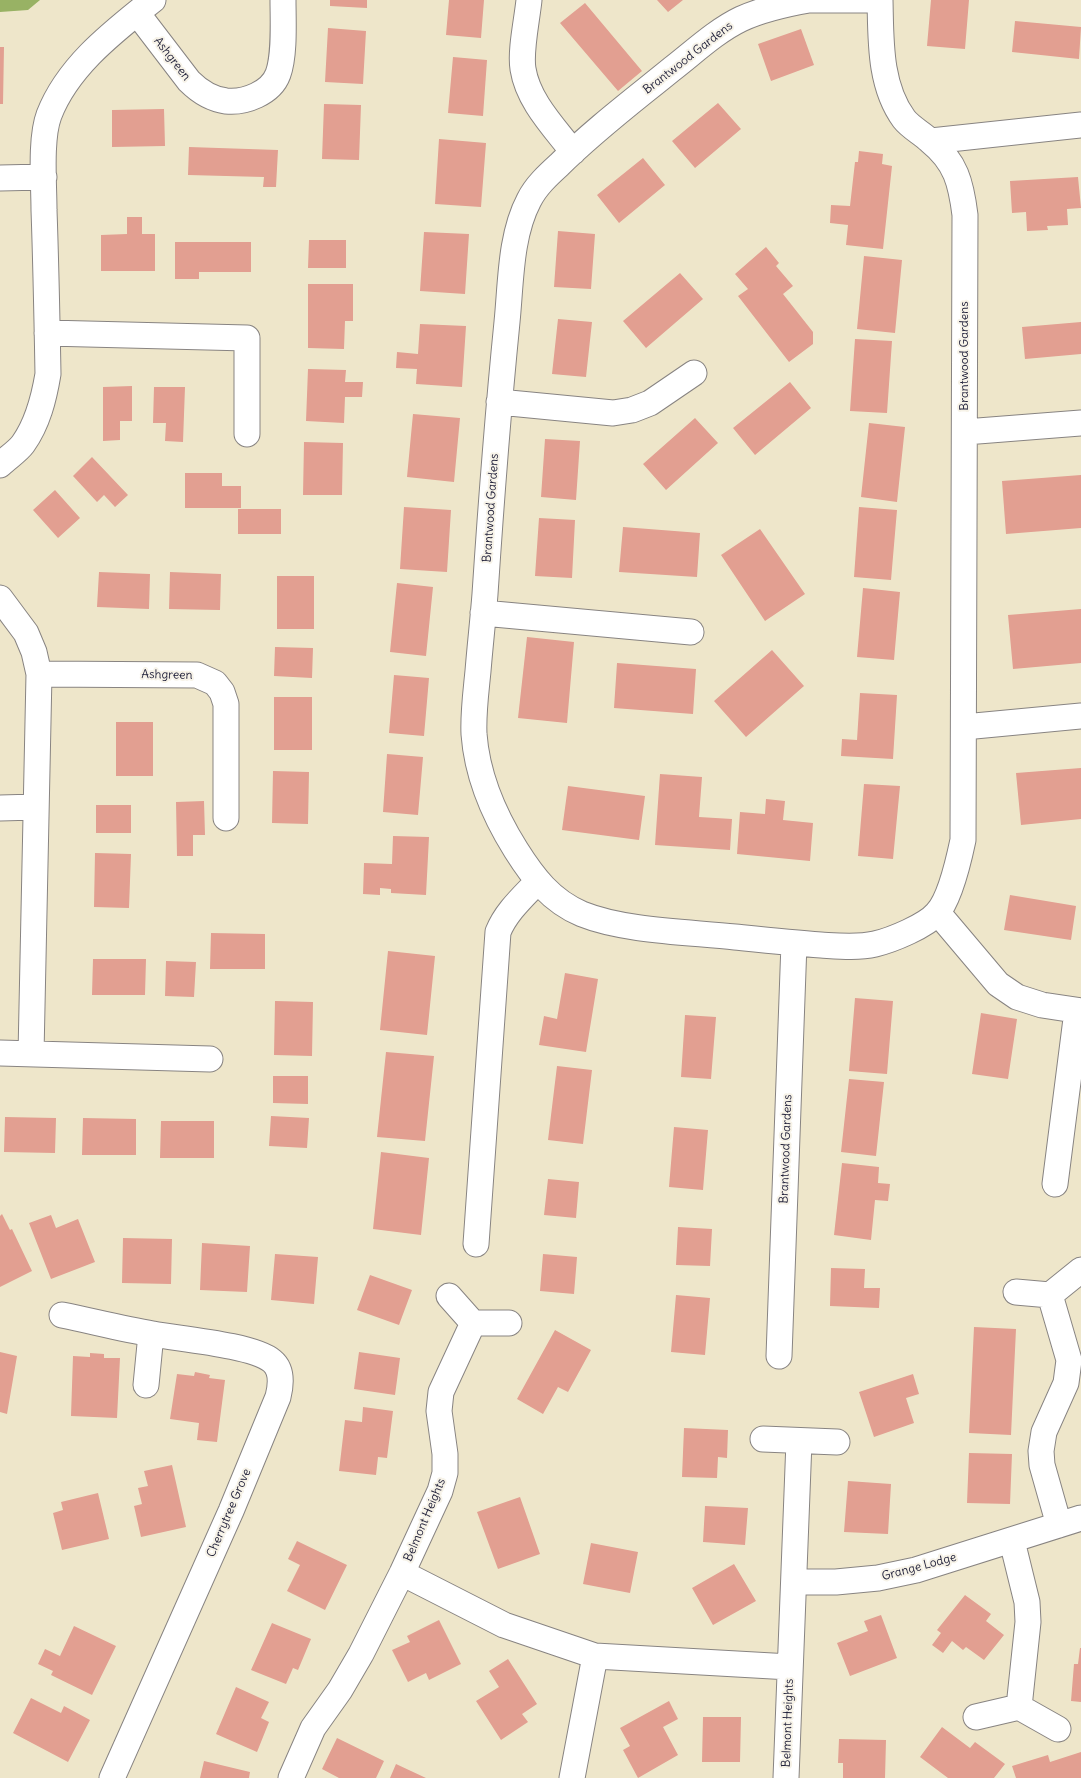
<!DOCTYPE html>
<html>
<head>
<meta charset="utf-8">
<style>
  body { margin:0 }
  canvas { display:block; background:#eee6ca }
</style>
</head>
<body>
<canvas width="1081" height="1778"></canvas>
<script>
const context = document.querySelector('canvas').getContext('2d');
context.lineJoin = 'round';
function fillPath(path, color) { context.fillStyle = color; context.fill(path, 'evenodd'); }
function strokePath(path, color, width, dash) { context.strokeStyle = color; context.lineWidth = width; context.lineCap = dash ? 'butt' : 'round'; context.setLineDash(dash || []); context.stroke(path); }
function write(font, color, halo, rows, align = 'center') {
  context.font = font + ' Delius,sans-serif'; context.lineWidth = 4; context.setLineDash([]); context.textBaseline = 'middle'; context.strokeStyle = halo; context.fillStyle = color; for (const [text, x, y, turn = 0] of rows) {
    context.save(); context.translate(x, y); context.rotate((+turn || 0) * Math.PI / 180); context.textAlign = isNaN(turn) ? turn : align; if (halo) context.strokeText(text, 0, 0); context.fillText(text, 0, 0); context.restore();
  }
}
fillPath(new Path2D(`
  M0 0H40L28 10 0 12Z`), '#98b264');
fillPath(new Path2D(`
  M330 0H367V8L330 6Z
  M449 0H484L481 38 446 35Z
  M657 0H683L668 12Z
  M931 0H969L965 49 927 46Z
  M585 3 642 71 618 91 560 23Z
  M1015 21 1081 27 1079 59 1012 52Z
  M328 28 366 31 363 84 325 82Z
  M801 29 814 65 771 81 758 44Z
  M0 47H4L3 104H0Z
  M453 57 487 60 483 116 448 113Z
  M718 103 741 129 695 168 672 141Z
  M324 104 361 105 359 160 322 159Z
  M164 109 165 146 112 147V110Z
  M439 139 486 143 481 207 435 204Z
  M189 147 278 150 276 187H263L264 177 188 175Z
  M859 151 883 154 882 164 892 166 883 249 846 245 848 225 830 223 831 205 850 206 855 162H858Z
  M643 158 665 185 619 223 597 195Z
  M1078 177 1081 208 1067 209 1068 225 1047 226 1048 230 1027 231 1026 212 1012 213 1010 181Z
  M127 217H142V234H155V271H101V235L127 234Z
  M558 231 595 234 591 289 554 287Z
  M424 232 469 234 465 294 420 291Z
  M309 240H346V268H308Z
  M175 242H251V272H199V279H175Z
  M766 247 779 263 776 266 793 286 783 294 813 332V344L789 362 738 296 748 289 735 274Z
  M864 256 902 260 895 333 857 329Z
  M680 273 703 299 646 348 623 321Z
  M308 284H353V321H345L344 349 308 348Z
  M558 319 592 322 586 377 552 374Z
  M1081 322V354L1025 359 1022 327Z
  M420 324 466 326 462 387 416 384 417 369 396 368 397 352 418 354Z
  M855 339 892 341 887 413 850 411Z
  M308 369 346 370 345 382H363L362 397H345L344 423 306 421Z
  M790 382 811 408 755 455 733 428Z
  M132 386V421H120V440L103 441V387Z
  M154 387H185L183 442 165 441 166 423H153Z
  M413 414 460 418 454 482 407 477Z
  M695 418 718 443 666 490 643 464Z
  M869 423 905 427 897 502 861 497Z
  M545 439 580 441 576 500 541 497Z
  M304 442 343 443 342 495H303Z
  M92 457 128 495 115 507 104 495 97 502 73 476Z
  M185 473H222V486H241V508H185Z
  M1081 475V528L1006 534 1002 481Z
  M55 490 80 518 58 538 33 510Z
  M404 507 451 510 447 572 400 569Z
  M859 507 897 510 891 580 854 577Z
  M238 509H281V534H238Z
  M539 518 575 520 572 578 535 576Z
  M623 527 700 533 697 577 619 572Z
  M760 529 805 594 765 621 721 555Z
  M99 572 150 574 149 609 97 607Z
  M170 572 221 574 220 610 169 609Z
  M277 576H314V629H277Z
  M397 583 433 587 426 656 390 652Z
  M863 588 900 592 894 660 857 657Z
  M1081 609V663L1013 669 1008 615Z
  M527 637 574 642 567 723 518 718Z
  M275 647 313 648 312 678 274 676Z
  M772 650 804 686 746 737 714 701Z
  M617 663 696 669 693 714 614 708Z
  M394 675 429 678 424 736 389 733Z
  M860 693 897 695 893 759 841 756 842 739 857 740Z
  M274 697H312V750H274Z
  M116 722H153V776H116Z
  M387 754 423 757 418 815 383 812Z
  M1081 768V819L1021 825 1016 773Z
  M273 771 309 772 308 824 272 823Z
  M660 774 702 777 699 817 732 819 730 850 655 845Z
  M864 784 900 786 893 859 858 856Z
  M568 786 645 796 639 840 562 830Z
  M766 799 785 801 783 820 813 823 810 861 737 854 740 812 765 814Z
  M204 801 205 835H193V856H177L176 802Z
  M96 805H131V833H96Z
  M393 836 429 837 426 895 391 893V889L380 888V895L363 894 364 863 392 864Z
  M95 853 131 854 129 908 94 907Z
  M1010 895 1076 906 1071 940 1004 930Z
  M211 933 265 934V969H210Z
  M388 951 435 956 427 1035 380 1030Z
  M93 959H146L145 995H92Z
  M166 961 196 962 194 997 165 996Z
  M565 973 598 979 586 1052 539 1045 544 1016 557 1019Z
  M855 998 893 1001 887 1074 849 1071Z
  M275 1001 313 1002 312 1056 274 1055Z
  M981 1013 1017 1019 1008 1079 972 1074Z
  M685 1015 716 1017 711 1079 681 1077Z
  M386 1052 434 1056 425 1141 377 1137Z
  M557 1066 592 1070 583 1144 548 1140Z
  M273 1076H308V1104L273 1103Z
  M849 1079 884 1082 876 1156 841 1152Z
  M271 1116 309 1118 307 1148 269 1146Z
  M5 1117 56 1118 55 1153 4 1152Z
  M83 1118 136 1119V1155H82Z
  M161 1121H214V1158H160Z
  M674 1127 708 1130 703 1190 669 1187Z
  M381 1152 429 1158 421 1235 373 1229Z
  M842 1163 879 1167 878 1183 890 1184 888 1201 875 1200 871 1240 834 1235Z
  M548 1179 579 1182 576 1218 544 1215Z
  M2 1214 10 1230 12 1229 32 1271 0 1287V1216Z
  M51 1215 56 1228 78 1219 95 1262 51 1279 29 1223Z
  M678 1227 712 1229 710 1266 676 1265Z
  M123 1238 172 1239 171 1284 122 1283Z
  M202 1243 250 1246 247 1292 200 1290Z
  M275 1254 318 1257 314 1304 271 1300Z
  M543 1254 577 1257 574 1294 540 1291Z
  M831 1268 865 1269 864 1288H880L879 1308 830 1306Z
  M370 1275 412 1290 399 1325 357 1310Z
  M676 1295 710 1298 705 1355 671 1352Z
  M974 1327 1016 1329 1011 1435 969 1433Z
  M555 1330 591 1350 568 1392 558 1387 543 1414 517 1399Z
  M0 1352 17 1356 7 1414 0 1412Z
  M359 1352 400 1358 395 1395 354 1389Z
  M90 1353 104 1354V1358H120L117 1418 71 1416 73 1356 90 1357Z
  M195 1372 210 1375 209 1378 225 1380 217 1442 197 1440 199 1423 170 1419 177 1374 194 1376Z
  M913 1374 919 1394 906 1398 914 1423 874 1437 859 1392Z
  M363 1407 393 1411 387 1458 378 1457 376 1475 339 1471 345 1420 362 1422Z
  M684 1428 728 1430 727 1458 718 1457 717 1478 682 1477Z
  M969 1453 1012 1454 1010 1504 967 1503Z
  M172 1465 186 1527 141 1537 134 1506 142 1504 138 1488 148 1486 144 1471Z
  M848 1481 891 1484 888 1534 844 1532Z
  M98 1493 109 1539 62 1550 53 1513 63 1510 61 1502Z
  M520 1497 540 1554 498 1569 477 1512Z
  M705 1506 748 1508 745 1545 703 1542Z
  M297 1541 347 1565 325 1610 287 1591 300 1565 288 1559Z
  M591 1543 638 1552 630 1593 583 1584Z
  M734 1564 756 1601 713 1625 692 1588Z
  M965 1595 991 1614 986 1621 1004 1635 984 1660 966 1647 963 1650 952 1641 943 1653 932 1645 941 1633 937 1630Z
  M881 1615 897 1658 850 1676 837 1643 868 1631 864 1621Z
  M439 1620 461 1664 429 1680 426 1673 408 1682 392 1650 410 1642 407 1636Z
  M272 1623 311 1639 298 1670 293 1668 286 1684 251 1670Z
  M74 1626 116 1646 92 1695 51 1675 53 1671 38 1664 45 1649 60 1656Z
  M1080 1648H1081V1702L1071 1701 1074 1664H1078Z
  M508 1659 537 1704 522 1714 528 1722 501 1740 476 1701 499 1687 489 1671Z
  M236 1687 269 1702 261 1718 269 1722 257 1752 216 1734Z
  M31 1698 61 1713 64 1706 90 1720 68 1762 13 1733Z
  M669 1701 678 1719 663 1727 678 1755 638 1778 623 1750 630 1746 620 1728Z
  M703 1717H741L740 1762H702Z
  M942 1727 970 1748 975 1742 1005 1764 994 1778H948L920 1757Z
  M337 1738 384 1761 376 1778H339L322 1769Z
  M839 1739 886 1740 885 1778H843V1763H838Z
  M1081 1752V1778H1016L1012 1766 1048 1755 1050 1762Z
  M204 1761 250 1772 249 1778H200Z
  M396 1764 426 1778H390Z`), '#e29f91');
const minor = new Path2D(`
  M529 0C527 20 520 51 523 69 528 101 554 127 573 152
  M809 0H880C881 39 879 85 904 119 911 128 922 133 930 141 956 162 961 183 965 215L963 840C959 859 950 899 937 913 926 926 892 940 875 944 857 948 838 946 821 945 792 943 764 940 735 937 689 932 624 931 582 914 551 901 533 877 516 850 494 815 477 775 474 734 473 713 476 692 478 671 480 646 483 620 485 594 491 503 498 412 507 322 511 283 510 236 529 200 536 186 548 175 559 165 594 130 634 100 672 69 694 52 716 31 741 19 763 9 786 4 809 0Z
  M137 13 189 81C199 91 211 99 226 101 245 103 271 93 278 74 285 55 283 21 283 0
  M931 141 1081 125
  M0 178 44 177
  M47 333 247 338V434
  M499 402 613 413 632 410 650 403 694 373
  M965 432 1081 423
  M0 465C7 458 17 452 23 444 38 423 44 398 48 374 47 319 46 265 44 210 44 184 40 139 49 115 68 66 113 32 153 0
  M0 598 26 633 34 652 39 674 31 1054
  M483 613 691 632
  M39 674 197 675 215 683 222 692 226 704V818
  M964 727 1081 716
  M0 808 36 807
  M938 913 998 984 1017 997 1042 1005 1081 1011
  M0 1053 210 1059
  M1055 1184 1077 1011
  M476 1244 498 932C506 912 523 897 537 882
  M1016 1292 1050 1295 1081 1270
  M1050 1295 1069 1360 1066 1383 1044 1432 1041 1451 1042 1465 1059 1525
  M449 1296 473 1323H509
  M62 1315C92 1321 122 1329 153 1334 180 1339 253 1345 272 1361 283 1370 281 1385 278 1397L231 1511 112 1778
  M779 1356 794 943
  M146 1385 151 1334
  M763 1439 837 1442
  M1012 1541 1027 1602 1028 1622 1019 1707
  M402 1573 504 1625 595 1656 790 1667
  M794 1582H836L878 1578 916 1570 1081 1518
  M976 1717 1019 1707 1058 1729
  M291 1778 313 1728 340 1690 361 1654 402 1573 440 1491 445 1473V1454L439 1411 441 1392 473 1323
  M572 1778 595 1656
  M786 1778 799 1441`);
strokePath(minor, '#888482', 27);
strokePath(minor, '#fff', 25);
write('12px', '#22223b', '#f7f3e8', [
  ["Brantwood Gardens",688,58,-38],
  ["Ashgreen",172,59,52],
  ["Brantwood Gardens",965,356,-90],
  ["Brantwood Gardens",491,508,-86],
  ["Ashgreen",167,675,1],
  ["Brantwood Gardens",786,1149,-88],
  ["Cherrytree Grove",229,1513,-67],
  ["Belmont Heights",425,1520,-67],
  ["Grange Lodge",919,1567,-15],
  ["Belmont Heights",788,1723,-88]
]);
</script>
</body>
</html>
